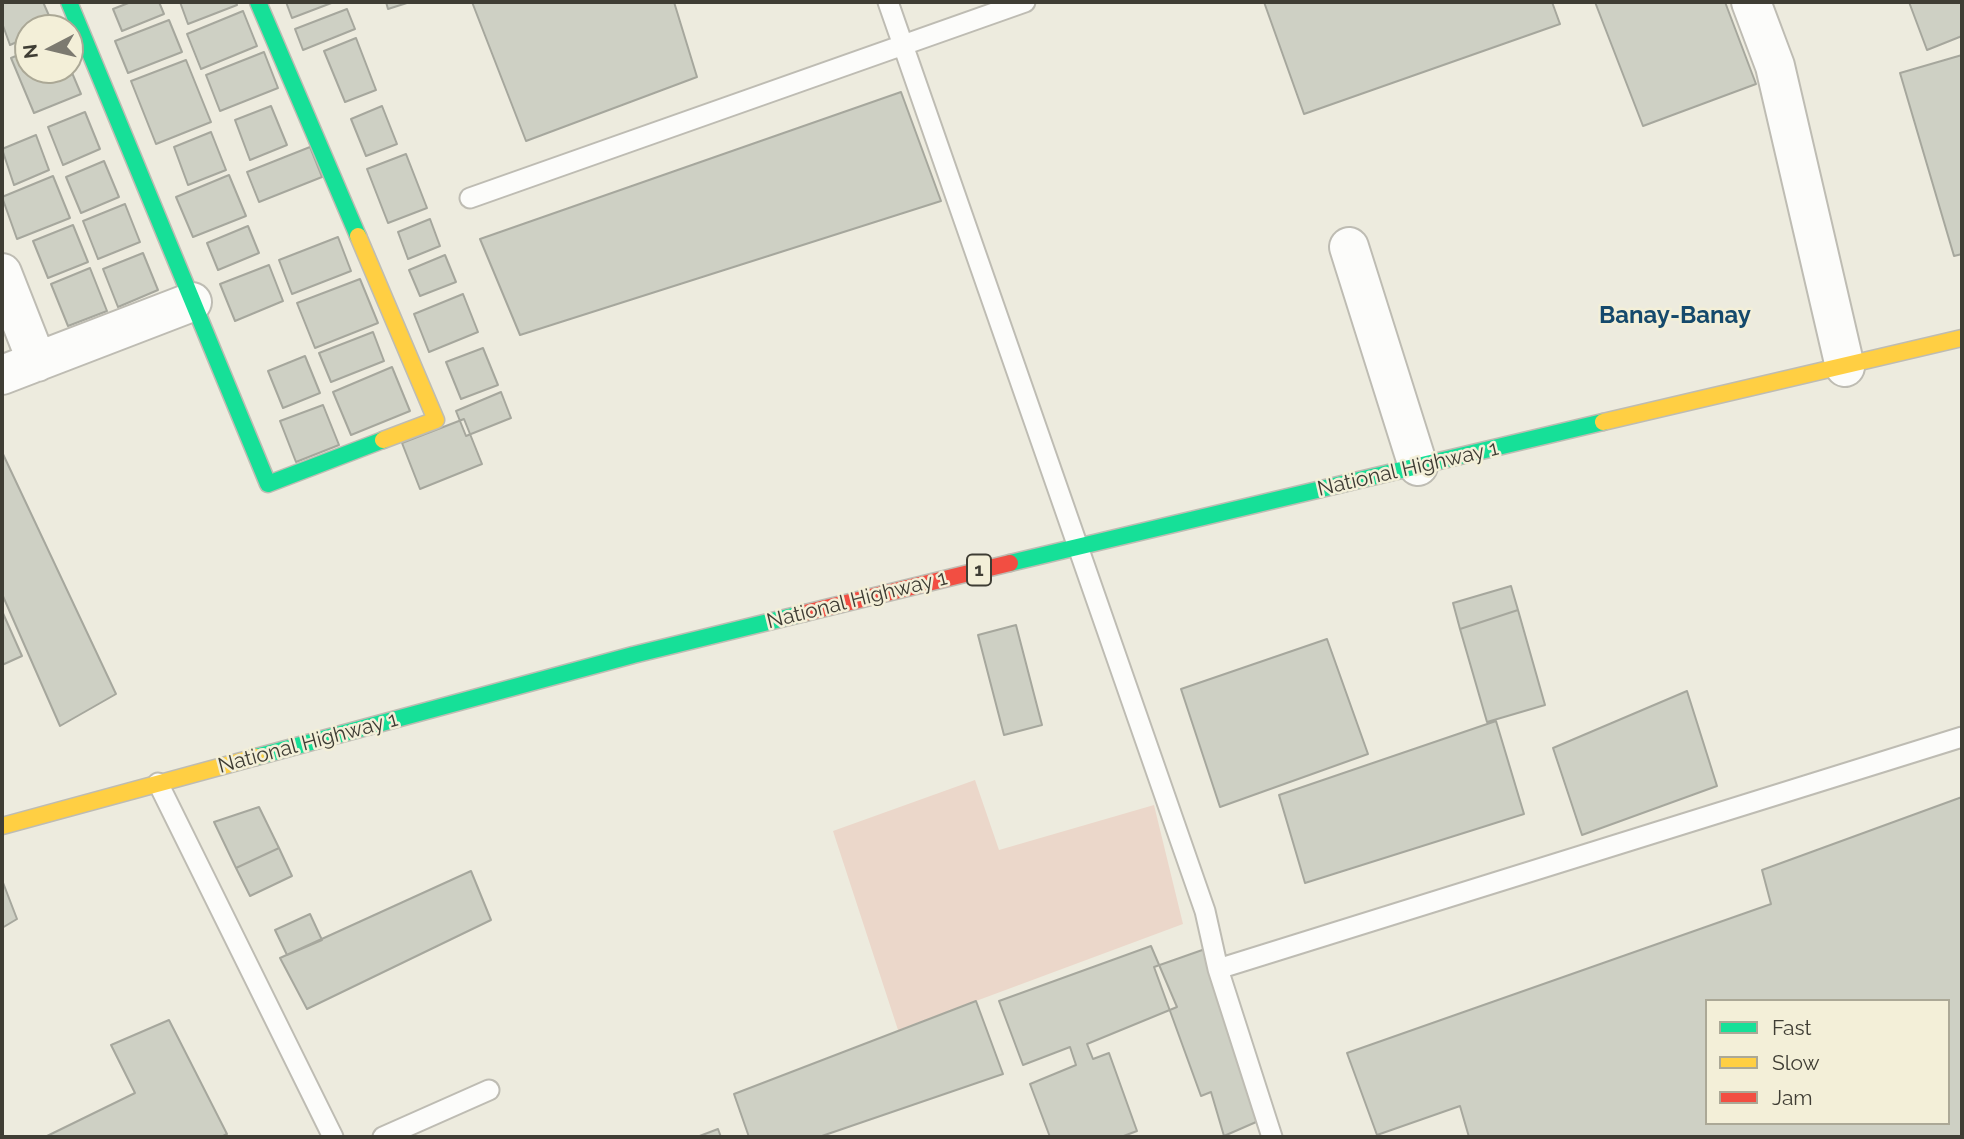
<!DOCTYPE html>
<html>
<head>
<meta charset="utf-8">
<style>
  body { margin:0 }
  #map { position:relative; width:1964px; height:1139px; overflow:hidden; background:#edebde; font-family:Raleway,sans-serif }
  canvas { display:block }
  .frame { position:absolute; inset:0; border:4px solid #3f3d34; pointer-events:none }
  .legend { position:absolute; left:1705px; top:999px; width:245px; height:126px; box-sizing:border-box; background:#f3efd8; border:2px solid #aba896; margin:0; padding:9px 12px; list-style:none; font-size:21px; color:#3f3d34 }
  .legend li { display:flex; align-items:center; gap:14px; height:35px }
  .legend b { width:35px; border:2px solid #aba896 }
  .north { position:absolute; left:14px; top:14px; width:70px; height:70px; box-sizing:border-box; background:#f3efd8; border:2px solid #aba896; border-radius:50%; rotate:263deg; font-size:19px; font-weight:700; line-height:28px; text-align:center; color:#3f3d34 }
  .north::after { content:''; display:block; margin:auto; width:24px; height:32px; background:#7c7a70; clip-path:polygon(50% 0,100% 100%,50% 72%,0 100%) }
</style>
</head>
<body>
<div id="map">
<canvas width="1964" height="1139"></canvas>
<div class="frame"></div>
<ul class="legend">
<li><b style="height:9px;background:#16e098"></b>Fast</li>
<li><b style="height:9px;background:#ffcf43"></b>Slow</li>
<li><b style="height:9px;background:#f24e42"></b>Jam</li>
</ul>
<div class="north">N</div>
</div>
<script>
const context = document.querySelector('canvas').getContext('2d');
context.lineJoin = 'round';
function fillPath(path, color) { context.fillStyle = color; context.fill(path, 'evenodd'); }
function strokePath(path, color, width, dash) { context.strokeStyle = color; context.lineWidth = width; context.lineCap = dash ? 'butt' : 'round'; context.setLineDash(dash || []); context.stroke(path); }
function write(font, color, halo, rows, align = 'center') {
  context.font = font + ' Raleway,sans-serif'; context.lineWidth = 5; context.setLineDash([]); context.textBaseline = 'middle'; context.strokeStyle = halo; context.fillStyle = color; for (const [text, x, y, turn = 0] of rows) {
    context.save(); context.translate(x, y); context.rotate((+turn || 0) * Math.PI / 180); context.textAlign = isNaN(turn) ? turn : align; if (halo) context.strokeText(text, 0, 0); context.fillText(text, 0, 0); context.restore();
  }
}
fillPath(new Path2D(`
  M975 780 999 850 1154 805 1183 924 898 1030 833 831Z`), '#ebd7ca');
const building = new Path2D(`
  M2 2H43L54 27 28 28V37L10 45 2 23Z
  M131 2H159L164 14 122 31 113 9Z
  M180 2H236L237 5 188 24Z
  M286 2H334L292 18Z
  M386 2H410L388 9Z
  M472 2H674L697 77 526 141Z
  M1264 2H1552L1560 24 1304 114Z
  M1595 2H1725L1756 84 1643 126Z
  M1909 2H1962V36L1927 50Z
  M347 9 355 29 303 50 295 29Z
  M243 11 257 46 201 69 187 34Z
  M169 20 182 52 128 73 115 41Z
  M356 38 376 90 345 102 324 51Z
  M28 51V70L70 68 81 94 34 113 11 58Z
  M264 52 278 88 220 111 206 75Z
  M1962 55V254L1954 256 1900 73Z
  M186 60 211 122 156 144 131 81Z
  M901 92 941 201 520 335 480 239Z
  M271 106 287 145 250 160 235 120Z
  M382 106 397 144 366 156 351 119Z
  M85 112 100 149 63 165 48 127Z
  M211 132 226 170 188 185 174 147Z
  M36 135 49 170 14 185 2 149Z
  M310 147 322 177 259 202 247 172Z
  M406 154 427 208 388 223 367 169Z
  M104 161 119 197 81 213 66 177Z
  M229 175 246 216 193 237 176 197Z
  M53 176 70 218 17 239 2 197Z
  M125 204 140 242 98 259 83 221Z
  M430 219 440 246 408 259 398 232Z
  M73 225 88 262 48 278 33 241Z
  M248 226 259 253 218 270 207 243Z
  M338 237 351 271 292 294 279 260Z
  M143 253 158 290 118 307 103 269Z
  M445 255 456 282 420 296 409 270Z
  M269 265 283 301 235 321 220 284Z
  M90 268 107 311 68 326 51 284Z
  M360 279 378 323 315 348 297 303Z
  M463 294 478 332 429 352 414 314Z
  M373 332 384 361 331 382 319 353Z
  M483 348 498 385 461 399 446 362Z
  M305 356 320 393 283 408 268 371Z
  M392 367 410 411 351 435 333 392Z
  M501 392 511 418 466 436 456 411Z
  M323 405 339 445 296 462 280 421Z
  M464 419 482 464 420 489 402 443Z
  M2 452 116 694 60 726 2 594Z
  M1511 586 1518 610 1460 629 1453 603Z
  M1518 610 1545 705 1487 722 1460 629Z
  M2 611 22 656 2 665Z
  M1016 625 1042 725 1004 735 978 635Z
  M1327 639 1368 754 1220 807 1181 689Z
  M1687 691 1717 786 1582 835 1553 748Z
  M1496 721 1524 814 1305 883 1279 795Z
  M1962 797V1137H1469L1460 1106 1377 1135 1347 1053 1771 904 1762 870ZM1707 1001H1948V1123H1707Z
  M259 807 279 848 236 868 214 822Z
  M279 848 292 876 250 896 236 868Z
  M471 871 491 920 307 1009 280 958Z
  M2 880 17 919 2 928Z
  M310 914 322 940 287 955 275 930Z
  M1151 946 1177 1007 1087 1044 1093 1059 1109 1053 1137 1131 1121 1137H1050L1030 1084 1076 1065 1070 1047 1023 1065 999 1001Z
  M1208 948 1263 1119 1224 1136 1211 1092 1201 1096 1154 967Z
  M976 1001 1003 1074 819 1137H749L734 1094Z
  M169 1020 227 1134 221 1137H45L135 1093 111 1045Z
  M718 1129 721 1137H697Z`);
fillPath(building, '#ced0c4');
strokePath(building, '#a6a79d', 2);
const lane = new Path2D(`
  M888 2 1205 911 1218 969 1272 1137
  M470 198 1025 2
  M158 783 333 1137
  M1218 969 1962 737
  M383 1137 489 1090`);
const street = new Path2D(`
  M1751 2 1775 66 1845 367
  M1349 247 1418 466
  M2 273 37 362
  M2 375 192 302`);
const fast = new Path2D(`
  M69 2 268 484 383 440
  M258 2 358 236
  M1010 563 1603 422
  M256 757 633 655 805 613`);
const slow = new Path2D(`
  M358 236 436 420 383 440
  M1603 422 1962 338
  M2 826 256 757`);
const jam = new Path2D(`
  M805 613 1010 563`);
strokePath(lane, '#bebcb3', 23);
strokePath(street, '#bebcb3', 42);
strokePath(fast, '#bebcb3', 19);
strokePath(slow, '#bebcb3', 19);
strokePath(jam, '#bebcb3', 19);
strokePath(lane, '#fcfcfa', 19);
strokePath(street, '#fcfcfa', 38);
strokePath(fast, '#16e098', 16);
strokePath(slow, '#ffcf43', 16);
strokePath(jam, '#f24e42', 16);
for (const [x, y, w] of [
  [979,570,24]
]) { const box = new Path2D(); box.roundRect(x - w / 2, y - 15.5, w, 31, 5); context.fillStyle = '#f3efd8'; context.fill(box); strokePath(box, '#3f3d34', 2); }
write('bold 19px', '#3f3d34', null, [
  ["1",979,570]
]);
write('21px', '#3f3d34', '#f3efd8', [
  ["National Highway 1",1408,469,-13],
  ["National Highway 1",857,600,-14],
  ["National Highway 1",308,743,-15]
]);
write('bold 24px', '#15496c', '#f3efd8', [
  ["Banay-Banay",1675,316]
]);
</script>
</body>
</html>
